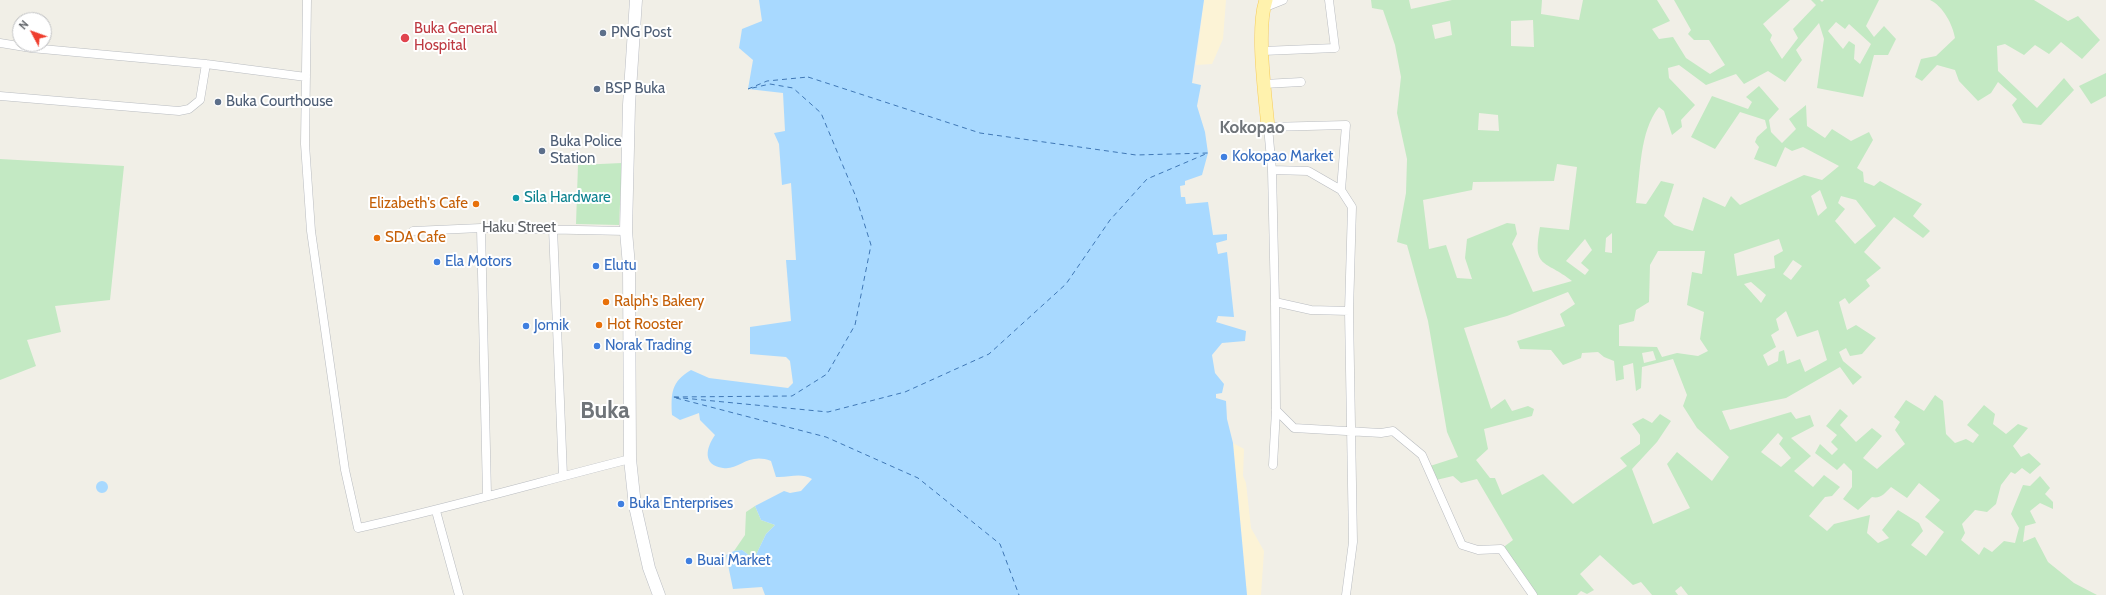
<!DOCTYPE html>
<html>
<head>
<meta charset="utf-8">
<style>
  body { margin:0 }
  #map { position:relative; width:2106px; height:595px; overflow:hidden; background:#f1efe7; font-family:Cabin,sans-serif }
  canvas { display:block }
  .north { position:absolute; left:12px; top:12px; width:40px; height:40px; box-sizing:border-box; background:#fff; border:1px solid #bfc0c2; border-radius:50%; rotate:311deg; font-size:11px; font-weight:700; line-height:16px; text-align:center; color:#5e6267 }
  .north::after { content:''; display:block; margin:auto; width:14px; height:18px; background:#ef3e2e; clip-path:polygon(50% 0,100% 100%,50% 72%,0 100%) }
</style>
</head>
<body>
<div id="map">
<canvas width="2106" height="595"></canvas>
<div class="north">N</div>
</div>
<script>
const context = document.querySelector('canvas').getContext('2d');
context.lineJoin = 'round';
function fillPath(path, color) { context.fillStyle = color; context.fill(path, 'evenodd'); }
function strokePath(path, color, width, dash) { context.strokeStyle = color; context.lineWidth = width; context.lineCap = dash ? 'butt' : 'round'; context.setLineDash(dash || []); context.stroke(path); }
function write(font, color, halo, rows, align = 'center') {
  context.font = font + ' Cabin,sans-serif'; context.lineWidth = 4; context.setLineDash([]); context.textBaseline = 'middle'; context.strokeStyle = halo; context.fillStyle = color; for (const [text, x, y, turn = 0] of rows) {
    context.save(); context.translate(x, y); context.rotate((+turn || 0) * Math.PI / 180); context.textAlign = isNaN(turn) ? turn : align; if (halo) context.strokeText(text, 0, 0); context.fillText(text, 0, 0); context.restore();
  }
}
fillPath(new Path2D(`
  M1371 0H1409L1411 9 1452 0H1542L1541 14 1579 20 1583 0H1657L1670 21 1652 29 1659 39 1673 37 1686 58 1710 74 1725 65 1709 40H1694L1688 34 1691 30 1674 0H1790L1763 24 1772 35 1770 40 1782 59 1798 38 1793 29 1816 5 1811 0H1820L1822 2 1824 0H1879L1866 26 1874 37 1884 26 1896 39 1888 55H1874L1863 97 1817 88 1824 39 1819 23 1796 50 1802 60 1785 82 1768 71 1744 84 1736 74 1706 85 1679 65 1668 68 1669 78 1695 105 1681 120 1682 127 1672 135 1664 111 1659 107C1639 132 1641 172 1636 203L1646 204 1661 181 1674 184 1664 216 1674 225 1693 231 1703 197 1725 207 1731 196 1740 205 1804 175 1822 180 1839 166 1803 147 1792 151 1785 147 1776 167 1754 159 1759 147 1755 142 1757 137 1767 128 1765 120 1740 112 1715 149 1691 137 1712 96 1748 109 1752 102 1746 97 1759 86 1779 109 1769 120 1771 132 1782 143 1796 129 1789 119 1806 105 1807 126 1825 138 1832 129 1851 141 1869 132 1873 140 1857 168 1863 172 1864 182 1874 186 1880 181 1922 204 1913 216 1930 231 1923 238 1894 217 1864 252 1881 268 1866 280 1870 286 1849 304 1845 298 1839 302 1847 330 1856 325 1876 338 1862 354 1850 356 1846 348 1839 352 1843 361 1862 377 1853 385 1840 367 1786 398 1722 411 1730 430 1791 412 1796 419 1810 415 1814 426 1791 438 1811 456 1794 471 1813 487 1824 475 1840 487 1832 496 1825 497 1809 516 1827 531 1834 524 1870 515 1867 533 1878 543 1889 538 1882 530 1898 510 1919 523 1923 531 1911 545 1926 556 1944 532 1925 517 1940 500 1919 483 1907 498 1891 487C1885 493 1881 499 1872 497L1858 510 1843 499 1852 487V471L1844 463 1837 470 1815 453 1820 444 1832 455 1838 449 1831 442 1837 435 1826 426 1840 409 1848 416 1840 425 1856 442 1872 428 1882 436 1863 458 1877 469 1905 444 1895 430 1900 422 1894 417 1906 400 1924 411 1935 395 1943 401 1946 434 1955 443 1966 439 1973 443 1979 435 1967 425 1984 405 1995 414 1993 424 2006 434 2018 424 2028 428 2013 446 2021 457 2029 453 2041 464 2030 474 2022 468 2015 474 2011 472 2001 485 1996 504 1987 512 1975 510 1962 524 1965 533 1961 540 1979 555 1984 547 1992 552 2004 541 2015 543 2019 528 2011 514 2023 485 2030 486 2040 476 2050 488 2045 494 2053 502V509L2040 503 2030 511 2036 523 2025 526 2023 542 2035 537 2048 562 2074 583 2097 595H1688L1681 586 1675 591 1678 595H1652L1641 582 1633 585 1600 555 1580 574 1594 590 1587 594 1581 591 1577 595H1533L1501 549 1513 540 1477 479 1461 483 1453 476 1432 481 1427 467 1458 457 1447 432 1428 321 1407 245 1397 242 1406 193 1407 159 1397 113 1401 77 1395 45 1383 10 1372 8ZM1533 20 1534 47 1511 46V21ZM1450 21 1452 35 1435 39 1432 25ZM1836 22 1845 29 1849 24 1871 44 1860 64 1854 59 1855 45 1849 41 1843 49 1828 31ZM1479 113 1498 115 1499 131 1478 130ZM1557 164 1577 167 1569 230 1540 227C1532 270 1545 259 1572 281L1533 292 1512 244 1517 234 1515 224 1507 223 1467 239 1465 258 1472 279 1457 278 1446 245 1429 249 1423 200 1472 190 1473 182 1554 181ZM1820 190 1827 208 1818 216 1811 196ZM1841 196 1856 200 1876 226 1855 244 1835 221 1845 209 1838 203ZM1612 233V253L1605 252 1606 238ZM1585 239 1592 250 1581 263 1589 270 1585 275 1566 261ZM1779 239 1783 251 1774 256 1775 268 1737 276 1734 254ZM1658 251H1705L1702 274 1692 272 1687 305 1704 312 1700 339 1708 351 1698 356 1677 353 1662 357 1657 347 1619 346V325L1634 321 1636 310 1649 302 1650 265ZM1793 260 1802 266 1791 280 1783 274ZM1751 282 1766 295 1761 303 1744 284ZM1568 292 1575 304 1560 314 1565 326 1517 341 1520 349 1551 350 1563 365 1581 358 1582 353 1598 352 1604 357 1614 361 1616 381 1624 379 1623 366 1633 363 1636 391 1641 388 1642 367 1673 359 1687 395 1683 406 1697 428 1729 457 1712 481 1677 452 1667 464 1690 508 1653 524 1632 469 1657 442 1671 421 1660 414 1652 423 1643 418 1632 424 1640 435V444L1620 458 1627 466 1573 504 1543 474 1502 495 1495 478H1490L1476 460 1488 449 1484 429 1532 416 1534 409 1528 406 1512 411 1505 399 1491 409 1464 328 1507 316ZM1786 311 1797 337 1818 330 1827 360 1805 372 1800 359 1787 364 1784 350 1779 352 1778 361 1768 366 1763 355 1776 347 1771 335 1779 330 1776 319ZM1653 351 1656 360 1644 363 1642 353ZM1778 433 1783 438 1779 444 1791 458 1781 467 1761 452Z
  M1930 0H2034L2068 21 2078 16 2100 40 2082 59 2061 42 2049 54 2035 45 2024 55 2005 44 1997 46 1998 71 2037 108 2064 78 2074 90 2041 125 2023 123 2012 105 2017 99 1998 82 1991 93 1978 101 1959 81 1955 70 1937 65 1922 81 1915 77 1921 59 1936 56 1955 38C1953 25 1943 6 1930 0Z
  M2106 73V96L2091 104 2079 86Z
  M0 159 124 166 110 300 55 306 61 332 27 340 36 366 0 380Z
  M622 163 619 225 576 224 578 165Z
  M755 506 761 520 775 525 766 534 754 559 742 550 734 551 745 535 746 512Z`), '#c3e9c3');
fillPath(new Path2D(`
  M1204 0H1226L1223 39 1212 64 1196 65Z
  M1233 443 1244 449 1243 476 1246 483 1251 528 1264 551 1261 595H1247Z`), '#fcf3d6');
fillPath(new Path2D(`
  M759 0H1204L1192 83 1201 85 1197 106 1205 132 1208 153 1202 175 1185 181V185L1180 186 1181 197H1185L1186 204 1208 202 1213 235 1227 234V240L1216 243 1218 254 1227 252 1234 317 1218 316 1216 322 1246 331 1245 341 1222 343 1212 355 1215 373 1224 384 1222 393 1216 394V398L1226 401 1227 419 1233 443 1247 595H765L762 587 733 589 726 555 734 551 742 550 754 559 766 534 775 525 761 520 755 506 784 491 790 493 801 491 812 479C800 472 789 478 776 477L771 461C748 452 738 471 723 468 702 465 706 448 715 435L700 420 699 413 680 420 672 415C671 393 671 382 691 370L709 378 788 388 793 383 790 361 786 357 750 354V327L791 321 786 260H796L791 183 782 185 779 144 774 133 785 131 783 93 748 89 753 60 739 48 742 29 762 21Z
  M96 487a6 6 0 1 1 12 0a6 6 0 1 1-12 0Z`), '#a8d9ff');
strokePath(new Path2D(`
  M808 77 980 133 1136 155 1208 153 1147 179 1110 220 1066 284 989 354 905 392 828 412 672 397 792 396 827 374 855 325 871 245 856 197 821 113 793 88 770 84 748 89 767 81Z
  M676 398 826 437 918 478 1000 544 1019 595`), '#4078b6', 1, [5, 4]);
const minor = new Path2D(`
  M307 0 305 144 311 231 345 470 358 528C449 508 539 482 630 459
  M1263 8 1283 0
  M0 43 31 48 206 64 306 77
  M1263 51 1335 48 1329 0
  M1264 84 1301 82
  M0 96 179 111 189 109 200 100 206 64
  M1272 170 1308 171 1341 190
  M481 228 487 495
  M553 228 563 476
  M413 231 481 228 626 231
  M1276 410 1294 428 1381 433 1393 431 1422 455 1462 545 1478 550 1501 549 1533 595
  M1273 465 1276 410 1275 302
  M436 511 459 595
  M1346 595 1353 542 1349 311 1311 310 1275 302 1272 170 1268 127 1346 125 1341 190 1352 207 1349 311`);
const secondary = new Path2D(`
  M636 0 629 105 626 231 629 266 630 459 635 506 649 568 659 595`);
const primary = new Path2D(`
  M1266 0C1256 28 1265 95 1268 127`);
strokePath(minor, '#b9bcc0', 9);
strokePath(secondary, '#babdc3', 13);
strokePath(primary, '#f6cc5a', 14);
strokePath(minor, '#fff', 8);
strokePath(secondary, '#fff', 12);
strokePath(primary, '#fff2ad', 13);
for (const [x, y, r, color] of [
  [603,33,4,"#5c6f8a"],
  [405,38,5,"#e0444e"],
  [597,89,4,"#5c6f8a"],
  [218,102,4,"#5c6f8a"],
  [542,151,4,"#5c6f8a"],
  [1224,157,4,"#3f7fe0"],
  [516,198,4,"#0f9aa8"],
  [476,204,4,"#e8710a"],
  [377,238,4,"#e8710a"],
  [437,262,4,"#3f7fe0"],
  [596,266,4,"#3f7fe0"],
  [606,302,4,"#e8710a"],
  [599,325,4,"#e8710a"],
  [526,326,4,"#3f7fe0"],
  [597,346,4,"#3f7fe0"],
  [621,504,4,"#3f7fe0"],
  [689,561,4,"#3f7fe0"]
]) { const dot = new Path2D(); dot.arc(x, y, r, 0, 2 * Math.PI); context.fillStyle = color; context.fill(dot); strokePath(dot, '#fff', 1.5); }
write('15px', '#be3a42', '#fff', [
  ["Buka General",414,29],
  ["Hospital",414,46]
], 'left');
write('15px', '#4e5e75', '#fff', [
  ["PNG Post",611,33],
  ["BSP Buka",605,89],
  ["Buka Courthouse",226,102],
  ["Buka Police",550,142],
  ["Station",550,159]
], 'left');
write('15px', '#366cbe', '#fff', [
  ["Kokopao Market",1232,157],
  ["Ela Motors",445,262],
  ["Elutu",604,266],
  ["Jomik",534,326],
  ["Norak Trading",605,346],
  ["Buka Enterprises",629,504],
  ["Buai Market",697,561]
], 'left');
write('15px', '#0d838f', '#fff', [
  ["Sila Hardware",524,198]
], 'left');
write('15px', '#c56008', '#fff', [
  ["Elizabeth's Cafe",468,204,"right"],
  ["SDA Cafe",385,238],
  ["Ralph's Bakery",614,302],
  ["Hot Rooster",607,325]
], 'left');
write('15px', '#5e6267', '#fff', [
  ["Haku Street",519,228]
]);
write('bold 17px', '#6f7479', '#fff', [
  ["Kokopao",1252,128]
]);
write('bold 23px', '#6f7479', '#fff', [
  ["Buka",605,411]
]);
</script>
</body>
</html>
